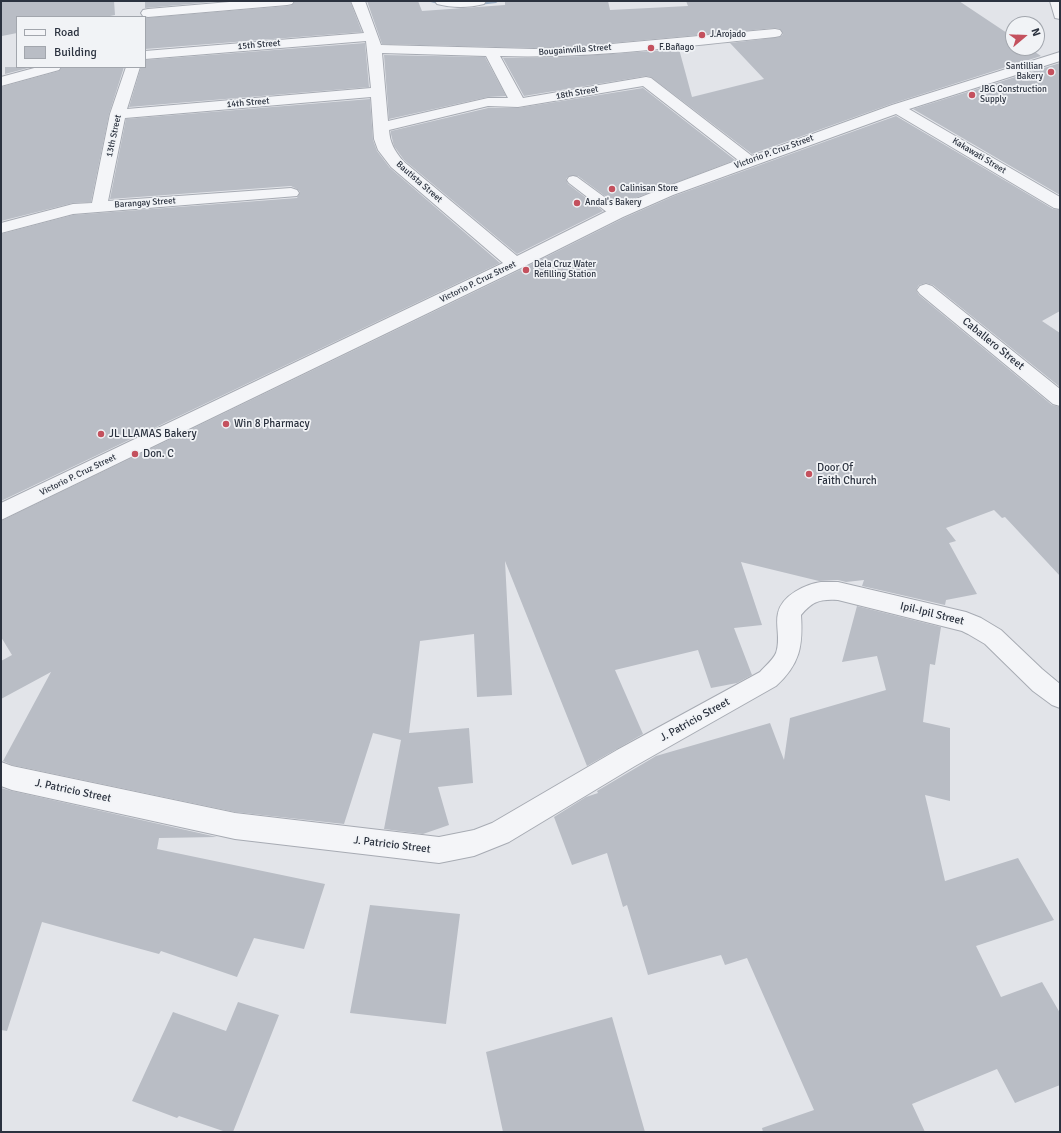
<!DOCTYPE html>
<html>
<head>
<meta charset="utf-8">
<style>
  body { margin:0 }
  #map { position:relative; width:1061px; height:1133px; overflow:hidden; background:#e2e4e9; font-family:Signika,sans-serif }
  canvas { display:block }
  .frame { position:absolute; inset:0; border:2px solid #2b323f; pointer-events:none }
  .legend { position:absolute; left:16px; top:16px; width:130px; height:52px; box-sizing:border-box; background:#f1f3f6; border:1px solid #a2a6ad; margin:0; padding:5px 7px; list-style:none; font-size:12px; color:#2b323f }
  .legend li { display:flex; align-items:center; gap:8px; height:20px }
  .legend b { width:20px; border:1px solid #a2a6ad }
  .north { position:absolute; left:1005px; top:16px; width:40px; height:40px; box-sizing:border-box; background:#f1f3f6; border:1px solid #a2a6ad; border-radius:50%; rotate:71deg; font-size:11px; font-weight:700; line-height:16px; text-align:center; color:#2b323f }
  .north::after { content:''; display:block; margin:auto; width:14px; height:18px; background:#c4515e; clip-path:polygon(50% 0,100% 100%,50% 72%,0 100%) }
</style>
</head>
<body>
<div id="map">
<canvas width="1061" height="1133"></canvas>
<div class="frame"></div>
<ul class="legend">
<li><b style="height:5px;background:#f4f5f8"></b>Road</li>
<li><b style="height:11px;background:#b9bdc5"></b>Building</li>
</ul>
<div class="north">N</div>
</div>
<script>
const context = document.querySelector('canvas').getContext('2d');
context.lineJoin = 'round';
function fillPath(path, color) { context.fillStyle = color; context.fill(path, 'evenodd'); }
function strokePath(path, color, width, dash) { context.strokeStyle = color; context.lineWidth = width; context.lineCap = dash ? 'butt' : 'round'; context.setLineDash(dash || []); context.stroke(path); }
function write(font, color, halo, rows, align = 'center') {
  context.font = font + ' Signika,sans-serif'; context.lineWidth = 3.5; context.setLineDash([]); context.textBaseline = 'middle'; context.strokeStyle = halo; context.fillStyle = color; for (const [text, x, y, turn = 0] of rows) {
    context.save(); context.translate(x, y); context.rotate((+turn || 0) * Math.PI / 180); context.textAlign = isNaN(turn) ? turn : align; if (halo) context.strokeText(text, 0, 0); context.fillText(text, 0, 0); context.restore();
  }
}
fillPath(new Path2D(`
  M427 1H439L452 5 449 7Z
  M481 1H499L496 3 471 6 468 4Z`), '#9fb1c6');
fillPath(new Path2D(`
  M1 1H114L115 15 105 17H17V33L2 36Z
  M145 1H224L145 8Z
  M295 1H350L362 32 145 49V18L287 6 292 5Z
  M367 1H418L422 11 505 5V1H608L610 10 688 6 686 1H959L1013 37V48H1029L1041 56 891 104 752 154 651 77 646 76 524 96 503 58 569 57 679 49 692 97 764 79 730 43 780 37 783 34 780 29 775 28 579 46 534 48 382 44Z
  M365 43 369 87 129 107 141 67H145V60Z
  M384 55 485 57 506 96 488 97 389 119Z
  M1060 63V195L913 109Z
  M5 67H32L5 74Z
  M62 67H124L109 114 91 202 73 203 1 221V87L59 71Z
  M643 88 735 160 617 205 578 176H569L566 179 568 184 603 211 517 254 404 160 394 146 391 134V131L488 108H518Z
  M370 99 373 140 377 151 390 168 500 263 1 501V234L73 215 297 198 300 192 297 189 291 186 110 199 126 119Z
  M896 116 1053 209 1060 210V311L1042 321 1060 333V387L933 285 926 283 919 285 916 290 919 295 1052 405 1060 407V576L1005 517 1002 518 994 510 946 528 956 541 949 543 977 594 946 600 945 605 862 586 864 580 846 582 838 580 819 581 741 562 762 625 734 628 752 675 737 683 711 688 698 650 615 670 643 734 587 766 505 561 512 695 477 697 474 634 420 641 409 733 469 728 473 783 438 787 449 825 423 834 384 829 401 740 373 733 344 824 235 812 12 765 3 761 51 672 1 699V661L12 655 1 637V521L522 269 624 218 674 196Z
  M857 606 941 627 935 665 930 664 923 722 950 728V801L925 795 945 881 1018 858 1054 920 976 946 1001 997 1042 982 1060 1013V1085L1015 1103 997 1069 912 1104 925 1132H763L762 1128 814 1110 747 958 725 965 721 955 648 975 627 905 623 907 607 853 572 865 554 817 586 797 598 793 597 791 656 756 770 723 784 760 790 718 886 690 877 656 842 662Z
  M1 788 12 791 217 837 159 838 157 849 325 884 304 949 254 938 237 977 161 951 159 954 42 922 7 1031 1 1030Z
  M370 905 460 914 446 1024 350 1013Z
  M238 1002 279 1015 233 1132H226L179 1116 177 1118 132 1101 173 1012 226 1031Z
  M612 1017 645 1132H503L486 1052Z`), '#b9bdc5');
const service = new Path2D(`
  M573 176 577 177 622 210 623 213 622 216H612L569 183 567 180 569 177Z`);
const minor = new Path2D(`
  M241 1H294L292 4 287 5 148 17 143 16 141 13 143 10 148 9Z
  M351 1H365L381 45 534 49 579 47 775 29 780 30 782 33 780 36 775 37C684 46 592 59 500 56L523 98 646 77 651 78 752 156 892 105 1060 52V61L909 109 1060 197V209L1054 208 896 114 673 195 623 217 521 268 1 520V503L503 263 391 167 378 150 374 139 371 97 125 118 108 201 291 188 297 190 299 193 297 196 73 214 1 233V223L73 204 92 203 110 114 126 67H140L127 109 371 88 366 41 145 59V51L364 33ZM382 53 486 56 508 98H488L388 121ZM643 86 738 160 661 189 611 209 517 256 403 161C394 150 390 143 389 130L488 106 518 107Z
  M435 1H486L484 4C469 8 452 8 437 4Z
  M1050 1H1060V19L1055 18Z
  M38 67H61L59 70 1 86V77Z
  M926 284 932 286 1060 389V406L1053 404 920 294 917 290 920 286Z
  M821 582H838L966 612 981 618 1001 630 1042 669 1060 684V708L1052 705 1033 691 985 644 968 634 962 631 838 600C820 599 813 601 801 615 803 646 800 664 776 686L635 766 509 842 474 856 439 863 235 839 12 790 1 786V762L12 766 235 813 439 837 474 830 492 823 617 750 760 672C765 666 773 660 776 653 781 639 775 625 778 613 782 595 806 584 821 582Z`);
strokePath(service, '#a7abb3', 2);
strokePath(minor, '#a7abb3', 2);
fillPath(service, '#f4f5f8');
fillPath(minor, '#f4f5f8');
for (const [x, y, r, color] of [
  [702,35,4,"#c4515e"],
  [651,48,4,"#c4515e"],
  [1051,72,4,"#c4515e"],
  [972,95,4,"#c4515e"],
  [612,189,4,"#c4515e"],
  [577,203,4,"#c4515e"],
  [526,270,4,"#c4515e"],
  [226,424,4,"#c4515e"],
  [101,434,4,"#c4515e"],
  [135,454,4,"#c4515e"],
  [809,474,4,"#c4515e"]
]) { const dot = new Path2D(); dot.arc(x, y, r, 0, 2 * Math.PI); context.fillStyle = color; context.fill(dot); strokePath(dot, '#f1f3f6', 1.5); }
write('9px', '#2b323f', '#f1f3f6', [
  ["J.Arojado",710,35],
  ["F.Bañago",659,48],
  ["Santillian",1043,67,"right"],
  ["Bakery",1043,77,"right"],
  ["JBG Construction",980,90],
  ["Supply",980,100],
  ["Calinisan Store",620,189],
  ["Andal's Bakery",585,203],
  ["Dela Cruz Water",534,265],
  ["Refilling Station",534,275]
], 'left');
write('9px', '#2b323f', '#f1f3f6', [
  ["15th Street",259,45,-5],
  ["Bougainvilla Street",575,50,-4],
  ["18th Street",577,93,-10],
  ["14th Street",248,103,-5],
  ["13th Street",114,136,-78],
  ["Victorio P. Cruz Street",774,152,-20],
  ["Kakawati Street",979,156,31],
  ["Bautista Street",419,182,41],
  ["Barangay Street",145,203,-4],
  ["Victorio P. Cruz Street",478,282,-26],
  ["Victorio P. Cruz Street",78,475,-26]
]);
write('11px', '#2b323f', '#f1f3f6', [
  ["Caballero Street",993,344,39],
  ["Ipil-Ipil Street",932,614,14],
  ["J. Patricio Street",695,720,-29],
  ["J. Patricio Street",73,791,12],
  ["J. Patricio Street",392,845,7]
]);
write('11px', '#2b323f', '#f1f3f6', [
  ["Win 8 Pharmacy",234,424],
  ["JL LLAMAS Bakery",109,434],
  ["Don. C",143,454],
  ["Door Of",817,468],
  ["Faith Church",817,481]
], 'left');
</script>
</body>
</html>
